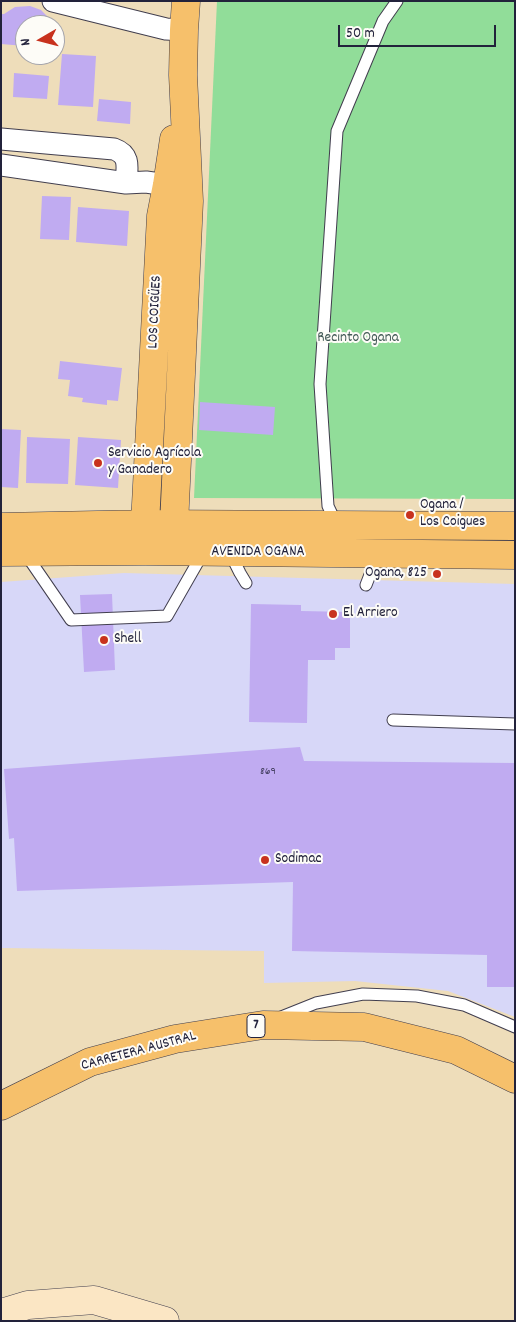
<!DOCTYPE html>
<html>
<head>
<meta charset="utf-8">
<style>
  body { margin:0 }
  #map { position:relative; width:516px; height:1322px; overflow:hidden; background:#eeddba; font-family:Dekko,sans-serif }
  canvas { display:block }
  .frame { position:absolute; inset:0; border:2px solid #22223b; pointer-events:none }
  .north { position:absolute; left:15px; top:15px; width:50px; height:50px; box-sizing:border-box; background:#fdfcf7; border:1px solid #a5a5ac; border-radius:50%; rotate:262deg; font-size:14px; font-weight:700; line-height:20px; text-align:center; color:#22223b }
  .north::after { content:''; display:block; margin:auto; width:18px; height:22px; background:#c8321e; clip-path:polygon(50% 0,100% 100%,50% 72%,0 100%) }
  .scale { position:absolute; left:338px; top:25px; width:158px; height:22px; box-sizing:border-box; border:2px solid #22223b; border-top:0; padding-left:6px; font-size:15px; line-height:18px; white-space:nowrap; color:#22223b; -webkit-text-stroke:4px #fdfcf7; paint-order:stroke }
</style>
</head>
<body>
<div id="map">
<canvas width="516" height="1322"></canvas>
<div class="frame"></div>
<div class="north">N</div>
<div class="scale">50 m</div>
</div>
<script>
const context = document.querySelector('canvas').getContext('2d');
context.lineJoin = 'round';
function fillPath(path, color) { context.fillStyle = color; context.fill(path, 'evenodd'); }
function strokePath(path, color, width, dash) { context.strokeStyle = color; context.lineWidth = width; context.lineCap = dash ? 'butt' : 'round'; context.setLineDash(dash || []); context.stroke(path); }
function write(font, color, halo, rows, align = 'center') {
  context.font = font + ' Dekko,sans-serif'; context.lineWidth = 4; context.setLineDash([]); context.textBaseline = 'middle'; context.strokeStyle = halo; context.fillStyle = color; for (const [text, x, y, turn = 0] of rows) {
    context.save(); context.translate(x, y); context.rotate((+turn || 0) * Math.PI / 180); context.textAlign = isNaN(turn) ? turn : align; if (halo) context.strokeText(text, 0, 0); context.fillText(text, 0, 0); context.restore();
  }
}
fillPath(new Path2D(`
  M124 573 515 584V1017L448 991 355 981 264 983V951L1 948V582Z`), '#d7d7f8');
fillPath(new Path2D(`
  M217 1H515V499L194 498Z`), '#91dd99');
fillPath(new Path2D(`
  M30 6 41 10 48 17V25H25V46L1 44V14H4L15 7Z
  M62 54 96 56 93 107 58 105Z
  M14 73 49 76 47 99 13 97Z
  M99 99 131 102 130 124 97 121Z
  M42 196 71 197 69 240 40 239Z
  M78 207 129 211 127 246 76 242Z
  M60 361 122 368 118 401 107 400V405L82 402 83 398 68 396 70 380 58 379Z
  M200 402 275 407 273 435 199 430Z
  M1 429 21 430 18 488 1 487Z
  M27 437 70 439 68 484 26 483Z
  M78 437 121 440 118 488 75 485Z
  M112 594 115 670 84 672 80 595Z
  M251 604 301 605V611L350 612V648H335V660H308L307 723 249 722Z
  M300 747 304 761 515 763V987H487V955L292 951 293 882 17 891 14 838 9 839 4 769Z`), '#c0abf1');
const lane = new Path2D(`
  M337 525 328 506 320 384 337 131 383 21 397 1
  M25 553 71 620 167 616 203 553
  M230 553 240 573 246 583
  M366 585 378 554
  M393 720 515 724
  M281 1017 316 1003 363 994 417 996 464 1005 515 1027`);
const street = new Path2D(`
  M53 1 166 29 184 30
  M1 139 114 149C131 155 127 168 126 183
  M1 165 126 183 146 182 167 185`);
const secondary = new Path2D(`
  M1 1313 28 1305 94 1300 165 1321`);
const primary = new Path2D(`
  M174 525 189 201 183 75 184 30 186 1
  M1 527 145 524 515 526
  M145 542V524L161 216 167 185 174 139
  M1 552 145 551 515 555`);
const highway = new Path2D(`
  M1 1106 90 1062 175 1039 263 1025 364 1027 456 1050 515 1079`);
strokePath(lane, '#413e4e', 13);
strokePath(street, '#413e4e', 23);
strokePath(secondary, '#413e4e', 29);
strokePath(primary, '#413e4e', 29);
strokePath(highway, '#413e4e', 29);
strokePath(lane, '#fff', 11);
strokePath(street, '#fff', 21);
strokePath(secondary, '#fbe6c4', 28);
strokePath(primary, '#f6c06b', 28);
strokePath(highway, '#f6c06b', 28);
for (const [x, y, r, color] of [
  [98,463,5,"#c8321e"],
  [410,515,5,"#c8321e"],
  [437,574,5,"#c8321e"],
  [333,614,5,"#c8321e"],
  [104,640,5,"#c8321e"],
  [265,860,5,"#c8321e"]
]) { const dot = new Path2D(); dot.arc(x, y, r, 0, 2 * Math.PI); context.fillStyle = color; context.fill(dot); strokePath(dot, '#fdfcf7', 2); }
write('12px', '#4a4468', null, [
  ["869",268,772]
]);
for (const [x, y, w] of [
  [256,1026,18]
]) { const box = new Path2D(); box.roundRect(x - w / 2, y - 11.5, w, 23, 4); context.fillStyle = '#fdfcf7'; context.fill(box); strokePath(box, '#22223b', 1); }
write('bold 14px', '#22223b', null, [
  ["7",256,1026]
]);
write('15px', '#22223b', '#fdfcf7', [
  ["LOS COIGÜES",156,312,-87],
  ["AVENIDA OGANA",258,553],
  ["CARRETERA AUSTRAL",139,1052,-15]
]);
write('15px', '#435a57', '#fdfcf7', [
  ["Recinto Ogana",358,339]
]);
write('15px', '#22223b', '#fdfcf7', [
  ["Servicio Agrícola",108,454],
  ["y Ganadero",108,471],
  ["Ogana /",420,506],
  ["Los Coigues",420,523],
  ["Ogana, 825",427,574,"right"],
  ["El Arriero",343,614],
  ["Shell",114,640],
  ["Sodimac",275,860]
], 'left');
</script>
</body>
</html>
